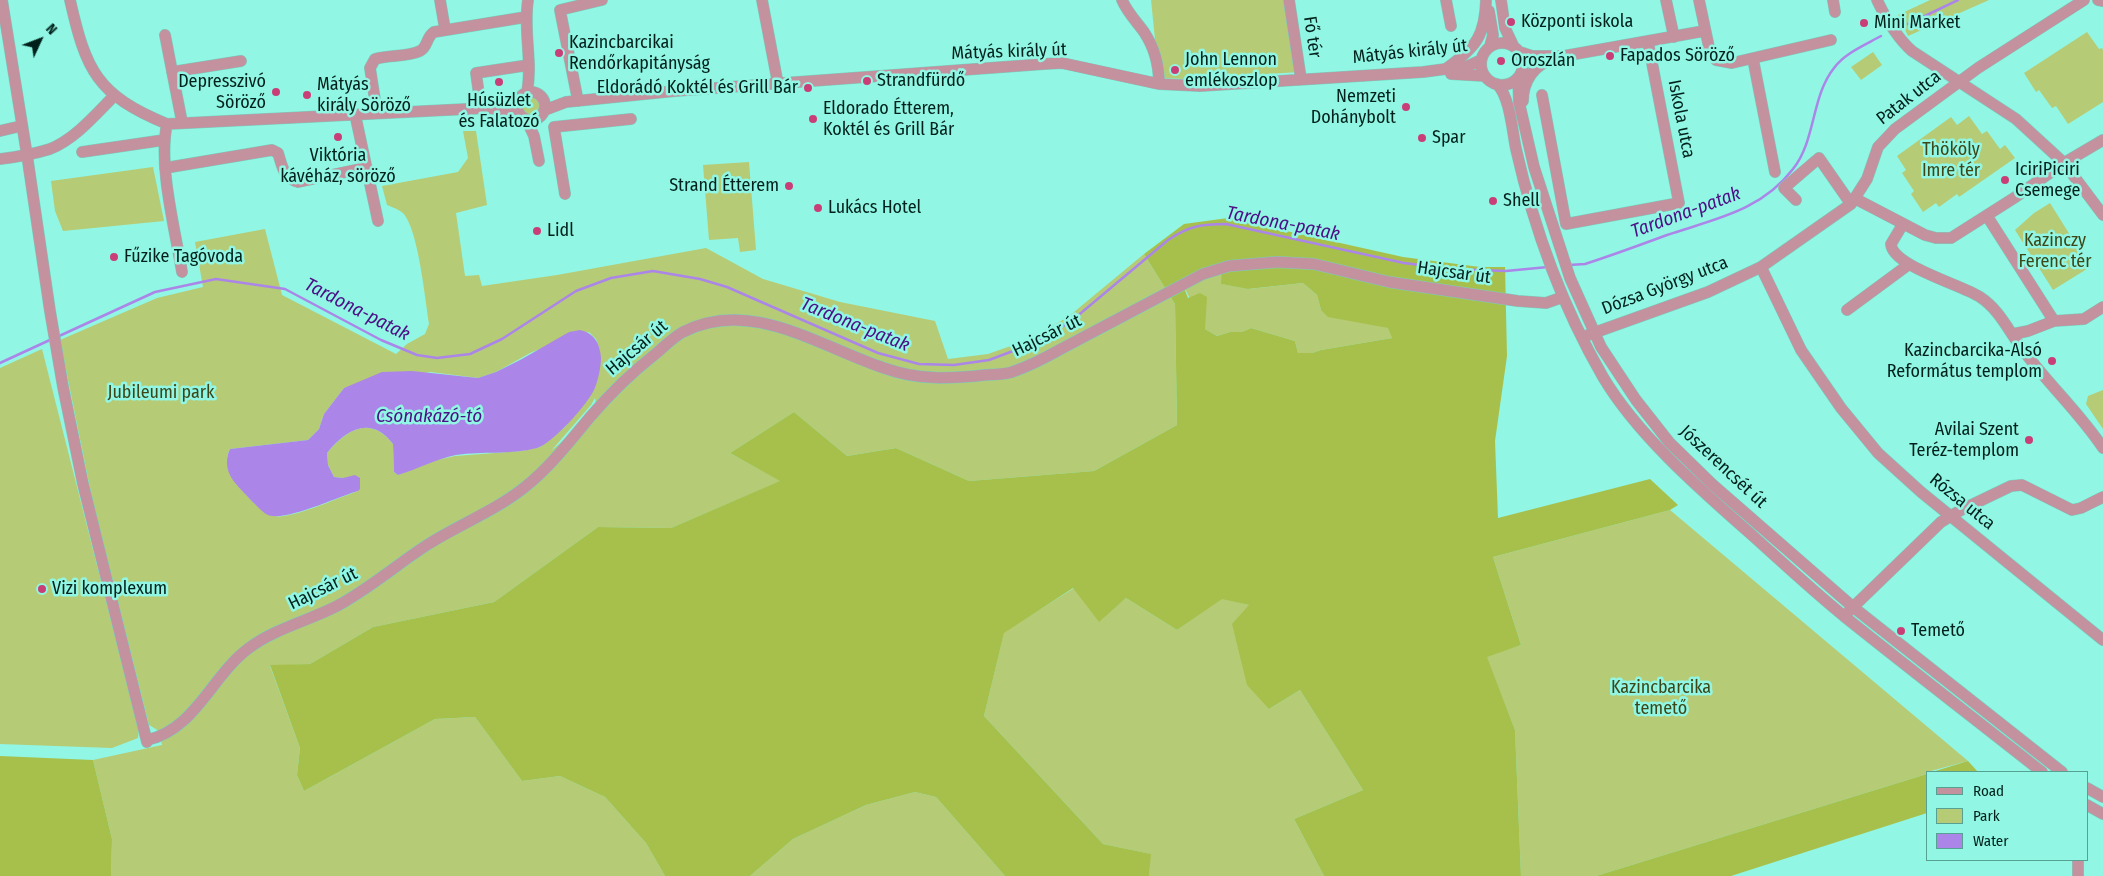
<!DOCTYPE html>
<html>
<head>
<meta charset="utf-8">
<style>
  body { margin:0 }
  #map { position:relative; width:2103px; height:876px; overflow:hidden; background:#91f6e3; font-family:"Fira Sans Condensed",sans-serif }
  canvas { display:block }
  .legend { position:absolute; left:1926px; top:771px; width:162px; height:90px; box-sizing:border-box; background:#91f6e3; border:1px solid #57a193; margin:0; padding:6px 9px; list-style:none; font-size:15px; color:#00211b }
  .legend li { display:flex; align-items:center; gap:10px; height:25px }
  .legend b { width:25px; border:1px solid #57a193 }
  .north { position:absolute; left:15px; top:15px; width:50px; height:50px; -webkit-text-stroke:4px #91f6e3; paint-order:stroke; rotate:47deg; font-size:14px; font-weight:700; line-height:20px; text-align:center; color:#00211b }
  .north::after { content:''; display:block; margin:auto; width:18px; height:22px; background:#00211b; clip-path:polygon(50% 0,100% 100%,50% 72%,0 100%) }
</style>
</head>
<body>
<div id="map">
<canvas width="2103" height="876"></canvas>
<ul class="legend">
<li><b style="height:6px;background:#c4919f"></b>Road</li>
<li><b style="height:14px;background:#b6cb75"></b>Park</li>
<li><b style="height:14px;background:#ab86e8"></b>Water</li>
</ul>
<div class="north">N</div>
</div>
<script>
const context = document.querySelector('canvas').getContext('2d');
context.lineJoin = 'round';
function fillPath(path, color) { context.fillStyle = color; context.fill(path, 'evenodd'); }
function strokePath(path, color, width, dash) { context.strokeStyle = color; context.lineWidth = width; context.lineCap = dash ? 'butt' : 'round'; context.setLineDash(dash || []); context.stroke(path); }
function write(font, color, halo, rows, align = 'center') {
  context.font = font + ' "Fira Sans Condensed",sans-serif'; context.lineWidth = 5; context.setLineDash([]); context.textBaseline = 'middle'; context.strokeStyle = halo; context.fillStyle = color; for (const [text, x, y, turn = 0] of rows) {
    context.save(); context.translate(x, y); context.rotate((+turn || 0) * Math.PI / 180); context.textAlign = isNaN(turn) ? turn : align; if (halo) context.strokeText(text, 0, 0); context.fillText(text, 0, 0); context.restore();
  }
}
fillPath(new Path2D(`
  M1151 0H1289L1300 72 1187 79 1159 78Z
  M1930 0H1989L1908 36 1898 15Z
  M2087 32 2099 49 2102 48 2103 50V102L2068 124 2056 106 2052 108 2039 90 2036 92 2024 73Z
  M1873 52 1882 65 1861 80 1851 67Z
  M521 106a10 10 0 1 1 20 0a10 10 0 1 1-20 0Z
  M1969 116 1982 134 1987 131 2000 149 2005 145 2015 158 1959 197 1957 194 1939 207 1936 203 1923 212 1911 194 1914 191 1902 173 1906 170 1897 156 1951 117 1957 125Z
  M463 131H476L487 205 456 213 465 276 479 275 482 286 557 275 706 248 763 279 840 302 935 321 948 359 988 354 1025 341 1068 317 1144 254 1175 304 1177 425 1094 471 969 481 896 448 847 456 794 412 730 453 781 481 671 528 598 527 494 602 373 627 310 664 270 666 300 748 297 775 304 791 435 719 475 717 522 781 560 776 605 797 646 843 665 876H111L112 839 93 760 162 745 159 731 149 725 92 498 60 340 157 298 203 287 195 242 265 229 282 295 396 354 407 344 425 334 429 324C425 298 419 238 406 217 402 210 394 208 387 205L382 186 458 172 468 158ZM589 332 596 339 600 351 595 388 565 427 540 447 522 451 455 456 437 460 398 475 394 472 393 444C370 415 347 429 327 453L328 465 334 477 343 478 358 491C340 497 290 520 274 516 262 514 244 493 237 483 229 471 223 463 230 449L308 440 319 429 324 414 344 388 430 372 478 378 496 372 532 352ZM595 398 596 404 574 431 551 451 591 405Z
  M749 162 756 250 740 252 738 238 709 240 703 165Z
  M153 167 164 221 63 231 55 211 51 181Z
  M2050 203 2090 267 2053 290 2015 230 2034 213Z
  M1222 266V284L1249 289 1303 283 1317 295 1321 310 1389 328 1392 338 1321 350 1312 353H1298L1295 341 1251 328 1242 332H1230L1217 336 1205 329 1182 283Z
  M42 349 121 660 139 727 138 738 112 748 0 744V368Z
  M2103 390V429L2086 404 2088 396Z
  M1670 510 1968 761 1927 772V774L1596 876H1521L1515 730 1486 656 1521 645 1493 557Z
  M1074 588 1099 621 1126 598 1177 630 1222 598 1249 605 1269 709 1300 690 1363 790 1294 819 1324 876H1149L1150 854 1103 844 984 716 1004 632Z
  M915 792 936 797 1005 876H750L793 839 866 805Z`), '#b6cb75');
fillPath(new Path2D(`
  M1228 218 1403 257 1480 267H1505L1507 356 1495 441 1498 518 1650 479 1678 505 1670 510 1493 557 1521 645 1487 657 1515 730 1521 876H1324L1294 819 1363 790 1300 690 1269 709 1247 685 1232 624 1249 605 1222 599 1177 630 1126 598 1099 622 1073 588 1004 633 984 716 1103 844 1151 854 1149 876H1005L936 797 915 792 866 805 793 839 750 876H665L646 843 605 797 560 776 522 781 475 717 435 719 304 791 297 775 300 748 270 665 310 664 373 627 494 602 598 527 671 528 780 481 730 453 794 412 847 456 896 448 969 481 1094 471 1177 425 1175 304 1144 254 1184 224ZM1222 266 1221 284 1248 289 1303 283 1317 295 1321 310 1328 317 1388 328 1392 338 1321 350 1312 353H1298L1295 341 1251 328 1242 332H1230L1217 336 1205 329 1207 297 1200 293 1188 298 1182 283Z
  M0 756 93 760 112 839 111 876H0Z
  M1968 761 1978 772H1932Z
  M1927 774V813L1731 876H1596Z`), '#a7c04c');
fillPath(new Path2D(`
  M580 330C594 333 600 343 601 358 601 367 598 380 595 388 588 404 553 443 537 448 510 455 483 451 456 455 436 459 418 469 398 475L394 472 393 444C371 415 346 429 327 453L328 465 334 477 343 478 355 475 360 478V489L358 491C339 496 282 524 266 514 261 511 241 490 236 484 227 474 224 461 230 449L308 440 319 429 324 414 344 388 382 372 412 371 478 378 496 372 522 359 569 332Z`), '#ab86e8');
strokePath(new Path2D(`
  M1908 24 1958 0
  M1569 265 1585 264C1613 255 1640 245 1667 235 1715 219 1761 211 1793 169 1816 140 1811 97 1834 68 1845 53 1865 45 1881 36
  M57 337 155 292 216 279 285 289 381 340 417 355 437 358 470 354 502 339 576 291 611 278 653 271 700 279 727 287 878 353 919 364 954 365 989 360 1029 345 1069 323 1168 240C1189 226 1201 224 1226 224L1404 263 1452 269 1506 271 1548 267
  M0 363 52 339`), '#ab86e8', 2.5);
const minor = new Path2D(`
  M2 0 27 155 50 311 63 387 83 484 147 742
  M70 0C86 71 97 95 167 124L487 108 518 112
  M440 0 445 29
  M762 0 778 84
  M1122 0C1127 12 1136 21 1144 32 1154 47 1159 66 1159 84
  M1289 0 1301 79
  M1446 0 1451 26
  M1501 0 1505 28 1513 45
  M1666 0 1674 37
  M1699 0 1710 52 1716 60 1732 63 1831 40
  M1833 0 1835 12
  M1877 0C1886 19 1896 37 1912 51L2016 119 2064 163 2103 215
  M2098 0 2103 1
  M1489 11 1493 35 1490 46
  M165 35 182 122
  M1481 64a21 21 0 1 1 42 0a21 21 0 1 1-42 0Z
  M1520 52 1532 56H1564L1704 31
  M1753 59 1775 172
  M1447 68C1476 47 1485 36 1486 0
  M172 72 241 61
  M1451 74 1485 76
  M1518 78 1519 102 1534 167 1570 278 1601 347 1636 400 1669 442 1712 484 1853 607 2062 772
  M1497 84C1510 97 1512 130 1516 149 1534 229 1562 306 1603 377 1638 436 1702 491 1753 536 1783 563 1813 591 1845 617 1910 669 1976 720 2042 772
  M517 106a14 14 0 1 1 28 0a14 14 0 1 1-28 0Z
  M527 92C533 62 523 31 528 0
  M1542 95 1566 224 1679 203 1648 42
  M578 101 560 10 602 0
  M1523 101C1523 81 1534 65 1553 59
  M481 109 476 73 529 65
  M545 110 566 102 675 91 1044 64 1062 63 1159 84 1200 86 1423 72 1468 66 1481 60
  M377 113 370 68 375 59C389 55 407 57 420 51 428 47 426 37 434 32L526 17
  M355 114 378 221
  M526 119 534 136 539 161
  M167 124C158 165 175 229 182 272
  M0 131 21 126
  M82 152 164 140
  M0 159C17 157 34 154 50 149 75 139 95 115 114 96
  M165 168 272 150 278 153C282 165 283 178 298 182L365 168
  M565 194 554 127 631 119
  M1854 198 1925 235 1936 238H1951L2014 198 2064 163 2103 140
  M1796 200 1784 188 1819 158 1851 204
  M1987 216 2054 321
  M1903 224 1891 244C1892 266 1962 285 1980 297 2000 310 2009 332 2023 350 2048 384 2080 413 2103 448
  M1761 267 1801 350 1841 408 1878 453 1921 492 2103 640
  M1847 310 1908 265
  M2013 334 2028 331 2054 321 2084 319 2103 307
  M1588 335 1708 292 1761 267 1851 204 1867 179 1878 147 1895 129 1978 68 2084 0
  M1849 611 1941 522 1961 510 2011 486 2022 485 2072 510 2081 508 2103 497
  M147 740C195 730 212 675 249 648 276 628 308 621 337 606 369 589 396 565 427 545 458 525 495 511 525 487 550 467 570 441 591 416 610 394 630 374 653 356 663 348 672 338 683 332 751 297 820 347 884 368 917 380 950 379 985 375 994 374 1004 375 1012 372 1030 366 1045 358 1061 349L1203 274 1229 266 1277 262 1314 264 1389 282 1518 301 1546 303 1563 297
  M2087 788 2103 797
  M2087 805 2103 814
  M2078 860V876`);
strokePath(minor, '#77d0bf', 12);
strokePath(minor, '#c4919f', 11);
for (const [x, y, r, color] of [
  [1511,22,5,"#c93e76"],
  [1864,23,5,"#c93e76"],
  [559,53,5,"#c93e76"],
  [1610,56,5,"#c93e76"],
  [1501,61,5,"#c93e76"],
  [1175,70,5,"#c93e76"],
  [867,81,5,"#c93e76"],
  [499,82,5,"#c93e76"],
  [808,88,5,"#c93e76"],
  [276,92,5,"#c93e76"],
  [307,95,5,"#c93e76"],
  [1406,107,5,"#c93e76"],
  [813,119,5,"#c93e76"],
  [338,137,5,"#c93e76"],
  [1422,138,5,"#c93e76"],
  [2005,180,5,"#c93e76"],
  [789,186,5,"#c93e76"],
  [1493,201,5,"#c93e76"],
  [818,208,5,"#c93e76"],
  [537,231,5,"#c93e76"],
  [114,257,5,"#c93e76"],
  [2052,361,5,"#c93e76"],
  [2029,440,5,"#c93e76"],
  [42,589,5,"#c93e76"],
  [1901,631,5,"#c93e76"]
]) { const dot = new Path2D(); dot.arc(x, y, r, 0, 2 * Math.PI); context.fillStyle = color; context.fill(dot); strokePath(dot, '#91f6e3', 2); }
write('18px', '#00211b', '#91f6e3', [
  ["Központi iskola",1521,22],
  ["Mini Market",1874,23],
  ["Kazincbarcikai",569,43],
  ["Rendőrkapitányság",569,64],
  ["Fapados Söröző",1620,56],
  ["John Lennon",1185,60],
  ["emlékoszlop",1185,81],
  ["Oroszlán",1511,61],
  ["Strandfürdő",877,81],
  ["Depresszivó",266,82,"right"],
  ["Söröző",266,103,"right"],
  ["Mátyás",317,85],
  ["király Söröző",317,106],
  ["Eldorádó Koktél és Grill Bár",798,88,"right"],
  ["Nemzeti",1396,97,"right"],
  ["Dohánybolt",1396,118,"right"],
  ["Húsüzlet",499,101,"center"],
  ["és Falatozó",499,122,"center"],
  ["Eldorado Étterem,",823,109],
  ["Koktél és Grill Bár",823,130],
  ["Spar",1432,138],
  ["Viktória",338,156,"center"],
  ["kávéház, söröző",338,177,"center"],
  ["IciriPiciri",2015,170],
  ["Csemege",2015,191],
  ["Strand Étterem",779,186,"right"],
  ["Shell",1503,201],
  ["Lukács Hotel",828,208],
  ["Lidl",547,231],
  ["Fűzike Tagóvoda",124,257],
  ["Kazincbarcika-Alsó",2042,351,"right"],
  ["Református templom",2042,372,"right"],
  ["Avilai Szent",2019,430,"right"],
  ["Teréz-templom",2019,451,"right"],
  ["Vizi komplexum",52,589],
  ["Temető",1911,631]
], 'left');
write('18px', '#00211b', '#91f6e3', [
  ["Fő tér",1312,37,82],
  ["Mátyás király út",1009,52,-2],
  ["Mátyás király út",1410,52,-6],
  ["Patak utca",1909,98,-38],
  ["Iskola utca",1681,119,79],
  ["Hajcsár út",1454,273,8],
  ["Dózsa György utca",1665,286,-21],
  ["Hajcsár út",1047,336,-26],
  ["Hajcsár út",637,348,-40],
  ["Jószerencsét út",1723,467,43],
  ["Rózsa utca",1962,502,39],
  ["Hajcsár út",323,589,-26]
]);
write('18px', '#3c4617', '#91f6e3', [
  ["Thököly",1951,150],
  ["Imre tér",1951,171],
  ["Kazinczy",2055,241],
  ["Ferenc tér",2055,262],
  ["Jubileumi park",161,393],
  ["Kazincbarcika",1661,688],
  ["temető",1661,709]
]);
write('italic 19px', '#4c0f86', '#91f6e3', [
  ["Tardona-patak",1686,213,-20],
  ["Tardona-patak",1283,224,11],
  ["Tardona-patak",357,310,27],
  ["Tardona-patak",855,325,22],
  ["Csónakázó-tó",429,417]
]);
</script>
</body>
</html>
